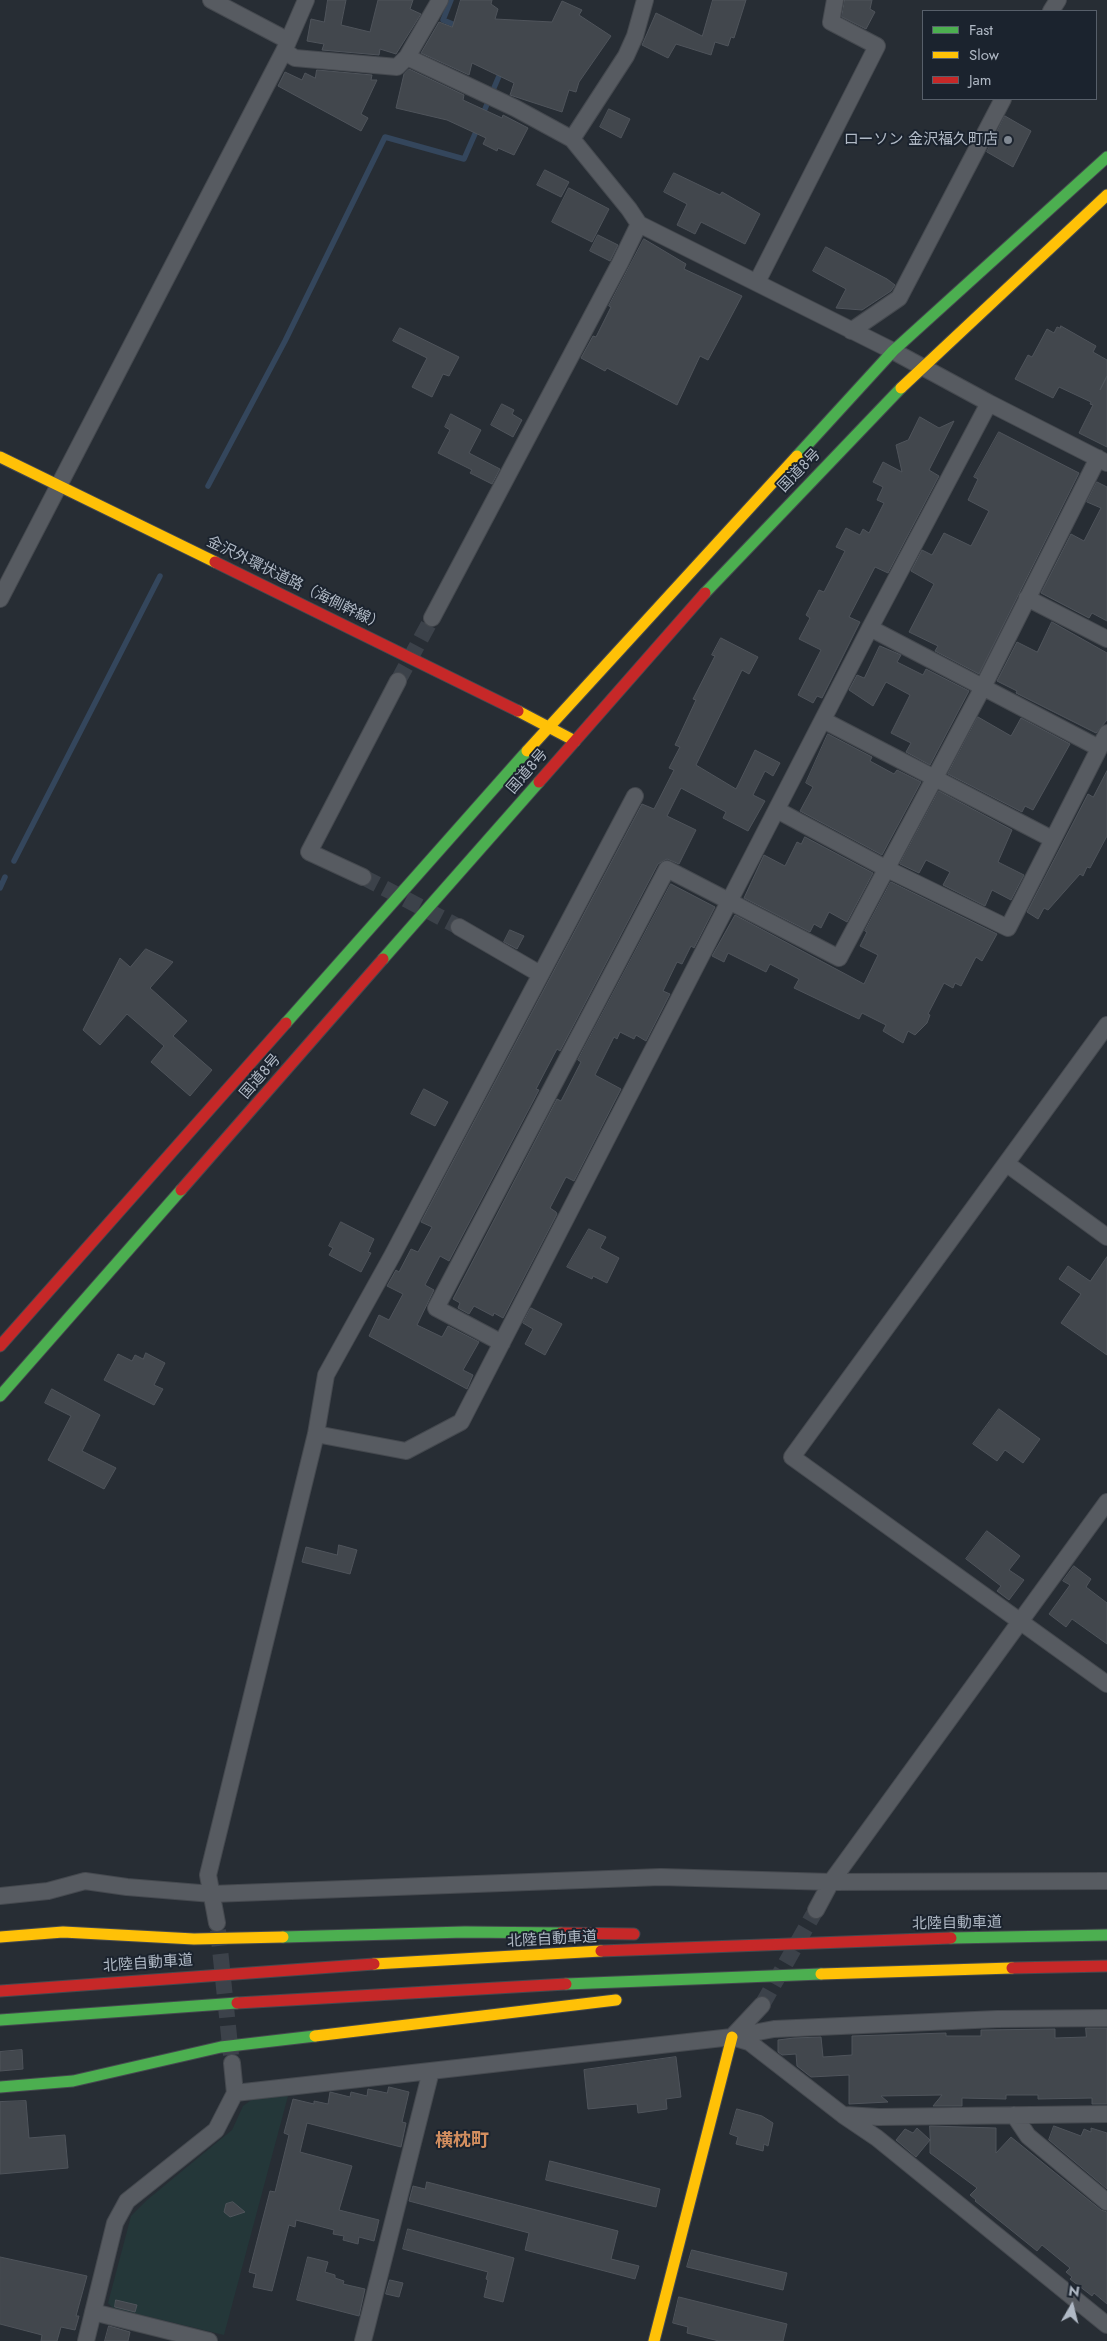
<!DOCTYPE html>
<html>
<head>
<meta charset="utf-8">
<style>
  body { margin:0 }
  #map { position:relative; width:1107px; height:2341px; overflow:hidden; background:#272d34; font-family:Jost,sans-serif }
  canvas { display:block }
  .legend { position:absolute; left:922px; top:10px; width:175px; height:90px; box-sizing:border-box; background:#1b232e; border:1px solid #575f6a; margin:0; padding:6px 9px; list-style:none; font-size:15px; color:#b0b9c5 }
  .legend li { display:flex; align-items:center; gap:10px; height:25px }
  .legend b { width:25px; border:1px solid #575f6a }
  .north { position:absolute; left:1047px; top:2281px; width:50px; height:50px; -webkit-text-stroke:4px #1b232e; paint-order:stroke; rotate:8deg; font-size:14px; font-weight:700; line-height:20px; text-align:center; color:#b0b9c5 }
  .north::after { content:''; display:block; margin:auto; width:18px; height:22px; background:#b0b9c5; clip-path:polygon(50% 0,100% 100%,50% 72%,0 100%) }
</style>
</head>
<body>
<div id="map">
<canvas width="1107" height="2341"></canvas>
<ul class="legend">
<li><b style="height:6px;background:#4caf50"></b>Fast</li>
<li><b style="height:6px;background:#ffc107"></b>Slow</li>
<li><b style="height:6px;background:#c62828"></b>Jam</li>
</ul>
<div class="north">N</div>
</div>
<script>
const context = document.querySelector('canvas').getContext('2d');
context.lineJoin = 'round';
function fillPath(path, color) { context.fillStyle = color; context.fill(path, 'evenodd'); }
function strokePath(path, color, width, dash) { context.strokeStyle = color; context.lineWidth = width; context.lineCap = dash ? 'butt' : 'round'; context.setLineDash(dash || []); context.stroke(path); }
function write(font, color, halo, rows, align = 'center') {
  context.font = font + ' Jost,"Noto Sans JP",sans-serif'; context.lineWidth = 4; context.setLineDash([]); context.textBaseline = 'middle'; context.strokeStyle = halo; context.fillStyle = color; for (const [text, x, y, turn = 0] of rows) {
    context.save(); context.translate(x, y); context.rotate((+turn || 0) * Math.PI / 180); context.textAlign = isNaN(turn) ? turn : align; if (halo) context.strokeText(text, 0, 0); context.fillText(text, 0, 0); context.restore();
  }
}
fillPath(new Path2D(`
  M288 2096 224 2335 113 2308 108 2303 131 2216 147 2200 232 2130 243 2106 254 2098Z`), '#243739');
strokePath(new Path2D(`
  M451 0 443 20 460 27
  M482 116 502 69
  M208 486 285 341 385 137 464 159 478 127
  M14 861 160 576
  M0 888 5 877`), '#34465c', 5.5);
const building = new Path2D(`
  M328 0H346L341 25 370 32 378 0H413L410 9 421 14 396 54 380 49 379 55 322 50 324 44 307 41 311 19 324 22Z
  M461 0H492L491 4 498 9 495 19 552 22 562 1 582 10 579 15 611 36 579 82 576 92 569 90 562 112 510 95 514 83 472 63 469 75 421 53 439 22 452 27Z
  M713 0H746L734 38 731 37 728 46 715 42 711 55 676 44 668 58 642 45 656 13 702 36Z
  M845 0H872L870 9 875 12 866 29 842 17Z
  M409 69 464 95 463 100 502 118 503 115 528 128 514 155 498 148 497 151 483 144 486 138 447 120 396 108 404 74Z
  M317 70 372 75 371 80H377L361 114 368 118 361 131 278 86 285 72 302 80 305 73 315 78Z
  M609 109 630 119 621 138 600 127Z
  M1005 116 1031 131 1013 167 987 152Z
  M545 170 569 182 561 197 537 185Z
  M674 173 720 195 722 192 760 214 745 244 701 222 695 234 677 225 687 204 664 192Z
  M569 188 609 209 592 242 552 222Z
  M598 235 618 245 610 261 590 251Z
  M644 239 686 264 684 269 742 296 708 360 700 356 677 405 607 368 605 371 581 358 593 336 596 337 611 307 609 306Z
  M826 247 887 279 895 285 891 291 862 310 836 308 846 289 813 271Z
  M1061 326 1096 346 1093 352 1107 360V376L1100 390 1107 376V447L1079 433 1093 405 1090 404 1091 402 1059 387 1053 398 1015 379 1028 355 1032 357 1047 329 1054 333 1057 327 1060 328Z
  M400 328 459 357 449 376 443 374 432 397 412 387 427 358 393 341Z
  M502 404 514 410 512 414 522 420 513 437 491 425Z
  M451 414 481 430 469 453 500 469 492 484 470 473 472 470 438 453 450 430 445 427Z
  M920 417 939 428 954 421 929 470 939 476 888 573 875 567 849 617 860 622 822 698 817 696 813 703 798 695 821 650 799 639 810 618 806 615 819 590 824 592 845 551 836 547 846 528 860 535 863 529 869 533 884 503 877 500 883 487 873 482 883 462 902 472 896 445 908 440Z
  M999 432 1079 473 979 674 935 651 938 646 909 632 934 584 911 571 922 550 932 555 944 533 971 546 989 511 968 500 978 479 974 477Z
  M1097 482 1107 487V621L1092 613 1089 618 1041 593 1071 534 1084 541 1101 508 1087 502Z
  M1052 622 1107 653V720L1096 733 1016 693 1017 691 997 681 1017 642 1037 652Z
  M721 638 758 657 749 674 742 670 696 765 736 789 755 750 780 763 773 776 765 771 753 795 765 801 748 831 723 818 726 812 681 788 667 816 696 830 679 864 667 859 658 864 560 1051 557 1049 536 1089 539 1090 449 1261 440 1256 425 1285 434 1290 417 1325 442 1337 448 1326 479 1342 463 1370 473 1375 467 1389 369 1336 379 1315 389 1320 403 1294 387 1286 396 1270 399 1272 411 1249 418 1252 432 1227 421 1222 642 804 654 809 674 770 669 768 680 747 675 745 696 700 693 699 715 656 712 655Z
  M880 646 901 655 897 662 923 675 926 669 969 691 930 765 906 752 911 743 891 733 910 695 886 682 873 706 849 690 857 675 864 678Z
  M978 717 1011 736 1021 718 1070 744 1033 810 1025 806 1022 812 948 774Z
  M828 734 872 757 870 761 894 774 897 770 921 782 882 855 800 811 813 787 806 783Z
  M1107 771V836L1090 868 1087 867 1083 876 1080 874 1048 910 1044 908 1038 919 1027 912 1088 794 1093 797Z
  M939 791 1012 830 998 862 1024 875 1011 900 992 890 985 906 943 885 950 872 926 860 919 873 900 864Z
  M805 837 873 873 847 922 829 912 821 928 814 924 810 932 744 898 764 855 785 866 797 842 801 844Z
  M891 882 997 934 982 961 976 957 961 986 955 983 953 988 944 983 928 1014 930 1015 927 1023 915 1035 908 1031 903 1043 883 1031 886 1025 862 1013 859 1019 794 988 799 979 770 964 766 972 728 953 724 962 712 956 735 915 864 984 878 955 860 946 867 932 865 931Z
  M671 884 715 907 694 948 691 946 682 964 677 962 663 991 670 994 646 1041 636 1035 634 1039 620 1032 617 1039 614 1037 595 1075 621 1089 574 1181 566 1177 550 1208 556 1212 557 1214 503 1318 494 1313 493 1316 474 1306 469 1314 458 1308 460 1303 453 1299 557 1099 561 1101 581 1062 578 1060Z
  M510 930 524 936 517 949 504 942Z
  M146 949 173 962 150 988 187 1021 173 1036 212 1070 190 1096 151 1062 164 1046 127 1014 100 1045 83 1030 120 958 130 967Z
  M424 1089 448 1102 435 1126 411 1114Z
  M341 1222 374 1239 368 1252 371 1253 361 1272 329 1255 333 1248 329 1246Z
  M589 1229 606 1237 600 1248 619 1258 607 1283 593 1276 592 1279 567 1267Z
  M1107 1257V1355L1061 1323 1081 1294 1059 1279 1068 1266 1090 1281Z
  M531 1308 562 1324 545 1355 525 1344 533 1329 523 1323Z
  M146 1353 165 1363 154 1385 163 1389 154 1405 104 1380 118 1354 132 1361 135 1355 143 1359Z
  M52 1389 100 1415 82 1451 116 1468 104 1489 48 1460 71 1416 45 1403Z
  M999 1409 1040 1439 1023 1463 1005 1450 997 1461 973 1444Z
  M987 1531 1020 1556 1009 1570 1024 1580 1009 1600 997 1591 1001 1586 966 1559Z
  M339 1545 357 1550 350 1574 302 1562 306 1547 337 1555Z
  M1074 1566 1091 1579 1086 1587 1107 1603V1644L1072 1619 1066 1627 1049 1614 1070 1585 1063 1581Z
  M1086 2028H1107V2104H1092V2098L1038 2099V2095H1006V2099L962 2098V2106H933L942 2095 881 2096 888 2102 849 2104V2075L811 2077 797 2066 796 2054 782 2055 778 2052V2040L794 2038 821 2037 823 2057 852 2055V2036L946 2033V2036H981V2030L1055 2029V2038L1086 2037Z
  M22 2050 23 2069 0 2071V2052Z
  M676 2057 681 2097 666 2099 667 2109 638 2113 637 2104 588 2109 584 2070Z
  M389 2087 409 2092 402 2122 406 2123 401 2147 307 2123 300 2152 352 2166 339 2210 379 2220 374 2241 359 2237 358 2244 343 2240 344 2236 333 2234 334 2230 296 2220 295 2227 289 2225 272 2291 253 2287 256 2274 249 2272 270 2191 275 2192 289 2135 284 2133 293 2099 314 2104V2101L328 2104 330 2092 350 2097 351 2092 367 2096 368 2089 387 2093Z
  M26 2101 29 2138 65 2135 68 2168 0 2174V2102Z
  M737 2109 762 2116 773 2123 768 2146 764 2144 763 2151 736 2144 738 2137 730 2134Z
  M930 2126 996 2128V2153L1011 2137 1101 2210 1107 2212V2304L1094 2293 1092 2296 1070 2279 1072 2277 1066 2272 1070 2268 1042 2245 1037 2251 975 2201 976 2200 970 2195 977 2188 930 2153V2140L916 2157 896 2140 905 2129 913 2133 917 2128 930 2140Z
  M1054 2126 1081 2136 1084 2129 1091 2132V2128L1107 2133V2189L1049 2140Z
  M550 2161 660 2189 656 2207 546 2180Z
  M427 2182 618 2231 611 2259 639 2266 635 2279 525 2250 529 2233 409 2201 413 2186 425 2189Z
  M233 2202 245 2212 230 2217 224 2212 226 2204Z
  M408 2229 514 2258 503 2302 484 2297 488 2280 486 2279 488 2272 403 2249Z
  M692 2250 787 2273 783 2290 687 2267Z
  M0 2257 87 2276 76 2316H79L75 2330 61 2327 57 2341H41L42 2335 0 2324Z
  M308 2257 328 2262 325 2272 335 2275V2278L344 2281 343 2284 365 2289 359 2316 297 2300Z
  M390 2280 403 2283 399 2297 386 2294Z
  M679 2297 787 2324 783 2341H719L687 2333 688 2327 673 2323Z
  M116 2300 137 2305 135 2312 115 2307Z
  M109 2326 130 2332 128 2341H105Z`);
fillPath(building, '#42474d');
strokePath(building, '#4f545b', 1);
strokePath(new Path2D(`
  M398 681 432 618
  M363 877 459 927
  M218 1930 231 2055
  M762 2005 816 1910`), '#3c424a', 16, [16, 8]);
const street = new Path2D(`
  M211 0 287 40
  M1051 11 1058 0
  M284 51 295 58 397 67 407 57 440 0
  M407 57 515 108 572 139 629 209 639 224 893 351 989 403 1107 463
  M572 139 626 56 635 36 645 0
  M757 282 877 46 831 22 835 0
  M851 331 899 298 1003 99
  M1027 598 1107 639
  M0 599 284 51 306 0
  M432 618 620 263 639 224
  M870 628 1099 748
  M823 720 1052 839
  M777 810 887 869 1008 928 1107 733
  M363 877 309 852 398 681
  M459 927 540 974
  M1107 1025 792 1457 1107 1684
  M1007 1164 1107 1237
  M502 1343 436 1308 667 869 839 958 983 687 1098 458
  M316 1434 406 1451 461 1422 870 628 989 403
  M0 1896 48 1891 85 1881 127 1887 212 1894 661 1877 831 1882 1107 1881
  M816 1910 831 1882 1107 1502
  M217 1923 208 1875 316 1434 326 1375 392 1256 635 796
  M732 2037 749 2042 843 2115 877 2138 1107 2325
  M732 2037 762 2005
  M235 2093 732 2037 774 2029 997 2019 1107 2018
  M845 2115 879 2117 1107 2114
  M1014 2115 1028 2136 1107 2202
  M93 2312 209 2341
  M86 2341 115 2223 127 2201 216 2130 235 2093 232 2063
  M363 2341 431 2071`);
const fast = new Path2D(`
  M797 456 893 351 1107 157
  M705 593 901 388
  M383 959 539 782
  M286 1023 527 751
  M0 1396 181 1190
  M283 1937 465 1932 561 1933
  M951 1938 1107 1935
  M566 1984 821 1974
  M0 2020 237 2003
  M0 2087 73 2081 221 2047 315 2036`);
const slow = new Path2D(`
  M901 388 1107 195
  M0 457 215 562
  M518 711 575 741
  M527 751 797 456
  M0 1937 63 1932 194 1939 283 1937
  M374 1964 601 1951
  M821 1974 1012 1968
  M315 2036 616 2000
  M654 2341 732 2037`);
const jam = new Path2D(`
  M215 562 518 711
  M539 782 705 593
  M181 1190 383 959
  M0 1346 286 1023
  M561 1933 634 1934
  M601 1951 951 1938
  M1012 1968 1107 1966
  M0 1991 374 1964
  M237 2003 566 1984`);
strokePath(street, '#45494f', 18);
strokePath(fast, '#45494f', 13);
strokePath(slow, '#45494f', 13);
strokePath(jam, '#45494f', 13);
strokePath(street, '#575b61', 16);
strokePath(fast, '#4caf50', 11);
strokePath(slow, '#ffc107', 11);
strokePath(jam, '#c62828', 11);
for (const [x, y, r, color] of [
  [1008,140,5,"#808892"]
]) { const dot = new Path2D(); dot.arc(x, y, r, 0, 2 * Math.PI); context.fillStyle = color; context.fill(dot); strokePath(dot, '#1b232e', 2); }
write('15px', '#b0b9c5', '#1b232e', [
  ["ローソン 金沢福久町店",998,140]
], 'right');
write('15px', '#b0b9c5', '#1b232e', [
  ["国道8号",800,471,-46],
  ["金沢外環状道路（海側幹線）",295,584,26],
  ["国道8号",528,772,-49],
  ["国道8号",261,1077,-49],
  ["北陸自動車道",957,1924,-1],
  ["北陸自動車道",552,1940,-3],
  ["北陸自動車道",148,1964,-4]
]);
write('bold 18px', '#d28e5f', '#1b232e', [
  ["横枕町",462,2142]
]);
</script>
</body>
</html>
